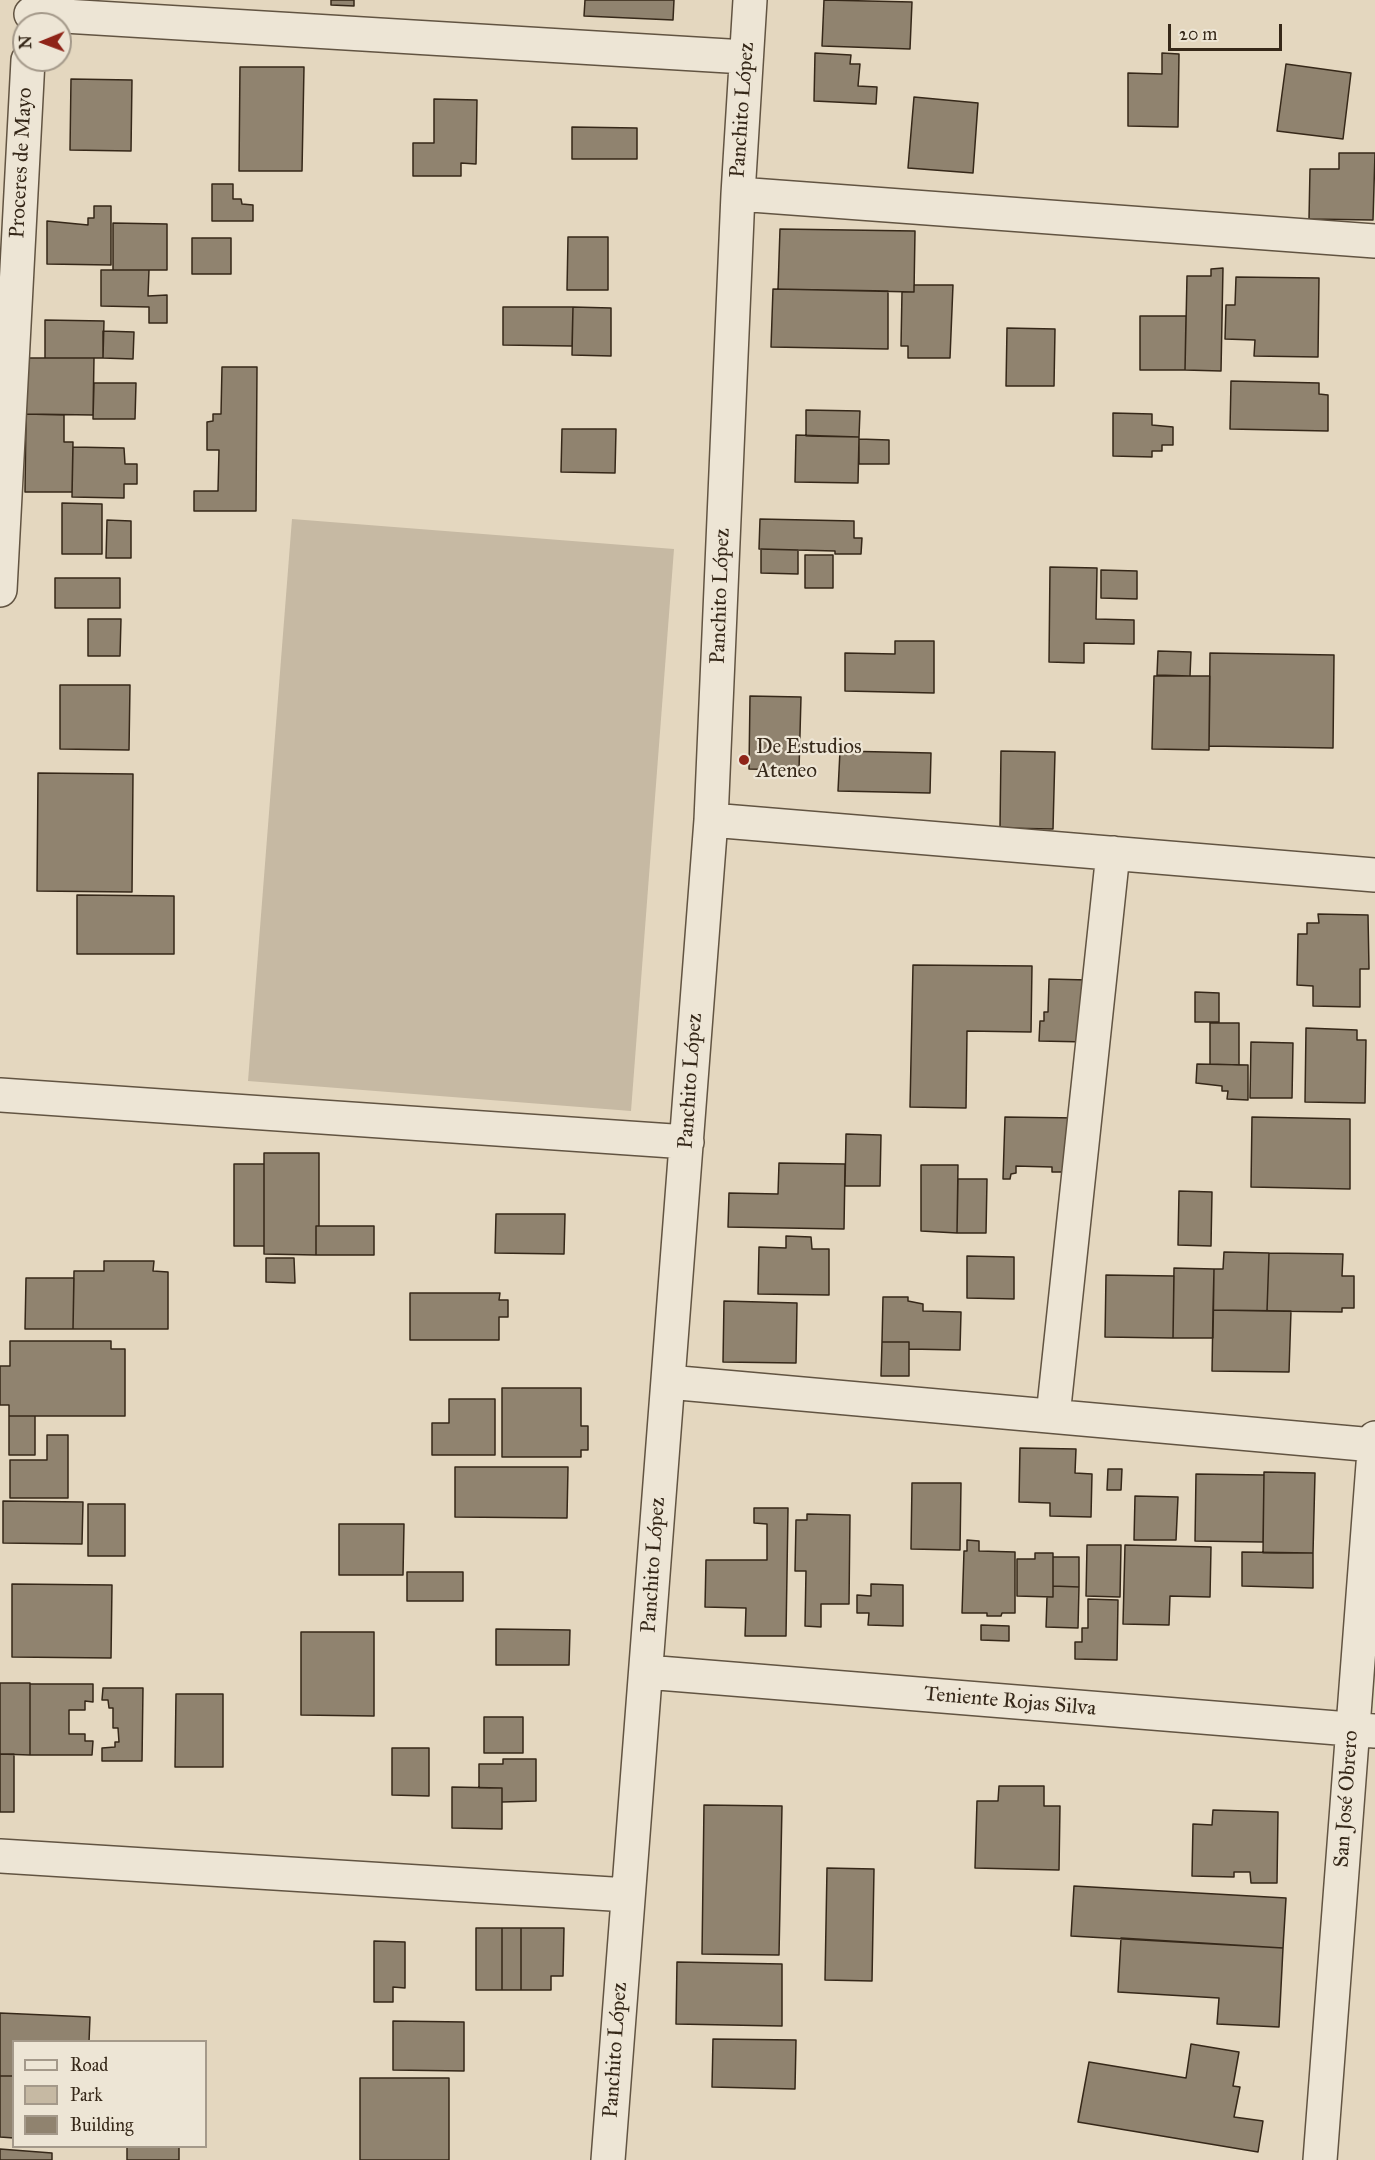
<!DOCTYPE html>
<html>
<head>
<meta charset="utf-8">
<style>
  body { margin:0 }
  #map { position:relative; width:1375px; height:2160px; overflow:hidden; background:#e4d7bf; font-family:"IM FELL Great Primer",serif }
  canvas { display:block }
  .legend { position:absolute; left:12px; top:2040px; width:195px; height:108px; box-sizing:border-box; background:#ede5d5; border:2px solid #a4998a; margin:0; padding:8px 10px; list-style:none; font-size:18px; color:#362819 }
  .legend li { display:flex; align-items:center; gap:12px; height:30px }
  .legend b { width:30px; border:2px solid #a4998a }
  .north { position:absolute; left:12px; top:12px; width:60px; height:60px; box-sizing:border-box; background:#ede5d5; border:2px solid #a4998a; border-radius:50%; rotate:269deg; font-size:16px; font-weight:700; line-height:24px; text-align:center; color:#362819 }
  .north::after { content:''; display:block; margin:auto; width:21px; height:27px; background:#8f2418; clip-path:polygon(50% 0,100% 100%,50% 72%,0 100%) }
  .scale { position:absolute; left:1168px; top:24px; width:114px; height:27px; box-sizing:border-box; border:3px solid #362819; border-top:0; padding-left:8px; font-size:18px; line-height:21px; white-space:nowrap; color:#362819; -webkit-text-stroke:4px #ede5d5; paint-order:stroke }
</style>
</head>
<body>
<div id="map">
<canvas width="1375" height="2160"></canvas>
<ul class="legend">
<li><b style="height:8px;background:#ede5d5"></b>Road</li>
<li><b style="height:16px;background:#c6b9a3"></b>Park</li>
<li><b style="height:16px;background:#90836f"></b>Building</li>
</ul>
<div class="north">N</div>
<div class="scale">20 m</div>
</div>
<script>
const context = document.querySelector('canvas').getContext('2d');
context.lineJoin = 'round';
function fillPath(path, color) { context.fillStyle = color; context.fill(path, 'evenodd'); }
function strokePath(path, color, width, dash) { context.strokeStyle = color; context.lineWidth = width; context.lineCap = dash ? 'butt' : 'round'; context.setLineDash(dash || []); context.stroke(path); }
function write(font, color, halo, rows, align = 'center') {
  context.font = font + ' "IM FELL Great Primer",serif'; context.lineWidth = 4.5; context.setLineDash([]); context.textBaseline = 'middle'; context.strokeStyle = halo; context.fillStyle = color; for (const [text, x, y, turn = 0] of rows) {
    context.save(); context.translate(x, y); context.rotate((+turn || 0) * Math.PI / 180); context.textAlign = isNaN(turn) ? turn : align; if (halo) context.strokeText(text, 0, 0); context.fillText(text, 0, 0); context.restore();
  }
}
fillPath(new Path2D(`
  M292 519 674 549 631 1111 248 1081Z`), '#c6b9a3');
const building = new Path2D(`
  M331 0H354V6L331 5Z
  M585 0H674L673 20 584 16Z
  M824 0 912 2 910 49 822 46Z
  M815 53 851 55 850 64H860L858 86 877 87 876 104 814 101Z
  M1162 53 1179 54 1178 127 1128 126V73L1162 74Z
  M1286 64 1351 73 1343 139 1277 131Z
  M240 67H304L302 171H239Z
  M71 79 132 80 131 151 70 150Z
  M914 97 978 103 973 173 908 168Z
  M434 99 477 100 476 164 461 163V176H413V143H434Z
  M572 127 637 128V159H572Z
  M1339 153H1375L1373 220 1309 219 1310 169H1339Z
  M212 184H233V199H241L242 204 253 205V221H212Z
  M94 206H111V265L47 264V221L88 225V218H94Z
  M113 223 167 224V270H113Z
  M780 229 915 231 914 292 778 289Z
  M568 237H608V290H567Z
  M192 238H231V274H192Z
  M1223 268 1221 371 1185 370 1187 276H1211V269Z
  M101 270H149L148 296 167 295V323H149V307L101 306Z
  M1236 277 1319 278 1318 357 1254 356 1255 340 1225 339 1226 305H1235Z
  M914 285H953L950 358H908V346H901L902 292H914Z
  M773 289 888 291V349L771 347Z
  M503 307H573L572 346 503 345Z
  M573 307 611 308V356L572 355Z
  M1140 316H1186L1185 370H1140Z
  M45 320 104 321 103 358H45Z
  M1007 328 1055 329 1054 386H1006Z
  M103 331 134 332 133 359 103 358Z
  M27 358H94L93 415 26 414Z
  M222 367H257L256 511H194V491H218L219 450H207V422L213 421V414H221Z
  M1231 381 1319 383V394L1328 395V431L1230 429Z
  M94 383H136L135 419H93Z
  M806 410 860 411 859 437 806 436Z
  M1113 413 1152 414V425L1173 427V445H1162V451H1152V457L1113 456Z
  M26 414 64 415V442H73L72 492H25Z
  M562 429H616L615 473 561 472Z
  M796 435 859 437 858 483 795 482Z
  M859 439 889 440V464H859Z
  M73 447 124 448 125 464H137V484H124V498L72 497Z
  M62 503 102 504V554H62Z
  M760 519 854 521V538H862L861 554H835V551L759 549Z
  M107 520 131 521V558H106Z
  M761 549 798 550V574L761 573Z
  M805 555H833V588H805Z
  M1050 567 1097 568 1096 619 1134 620V644L1084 643V663L1049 662Z
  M1101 570 1137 571V599L1101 598Z
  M55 578H120V608H55Z
  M88 619H121L120 656H88Z
  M895 641H934V693L845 691V653L895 654Z
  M1158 651 1191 652 1190 676 1157 675Z
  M1210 653 1334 655 1333 748 1209 746Z
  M1154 676H1210L1209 750 1152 749Z
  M60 685H130L129 750 60 749Z
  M750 696 801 697 799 770 749 769Z
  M840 751 931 753 930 793 838 791Z
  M1001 751 1055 752 1053 829 1000 828Z
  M38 773 133 774 132 892 37 891Z
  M77 895 174 896V954H77Z
  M1318 914 1368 915 1369 969H1360V1007L1313 1006V986L1297 985 1298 934H1307V923H1319Z
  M913 965 1032 966 1031 1032 967 1031 966 1108 910 1107Z
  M1049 979 1088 980 1087 1042 1039 1041 1040 1021H1044V1012H1048Z
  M1195 992 1219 993V1022H1195Z
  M1210 1023H1239V1065L1210 1064Z
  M1306 1028 1357 1030V1040H1366L1365 1103 1305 1102Z
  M1251 1042 1293 1043 1292 1098H1250Z
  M1197 1064 1248 1065V1100L1227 1099 1228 1091H1222V1086L1196 1083Z
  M1005 1117 1078 1118 1062 1180V1172H1052V1167L1016 1166V1173L1011 1174 1010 1179H1003Z
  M1252 1117 1350 1119V1189L1251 1187Z
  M846 1134 881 1135 880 1186H845Z
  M264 1153H319V1226H316V1255L264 1254Z
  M779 1163 845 1164 844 1229 728 1227 729 1193 778 1194Z
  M234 1164H264V1246H234Z
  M921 1165H958L957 1233 921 1231Z
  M958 1179H987L986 1233H957Z
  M1179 1191 1212 1192 1211 1246 1178 1245Z
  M496 1214H565L564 1254 495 1253Z
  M316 1226H374V1255H316Z
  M786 1236 811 1237 812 1249H829V1295L758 1294 759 1247 786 1248Z
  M1224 1252 1269 1253 1267 1311 1213 1310 1214 1269H1223Z
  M1269 1253 1343 1254 1342 1276H1354V1308H1342V1312L1267 1311Z
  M967 1256 1014 1257V1299L967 1298Z
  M266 1258H294L295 1283 266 1282Z
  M104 1261H154L153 1271 168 1272V1329H73L74 1271H104Z
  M1174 1268 1214 1269 1213 1338H1173Z
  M1106 1275 1174 1276 1173 1338 1105 1337Z
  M26 1278H74L73 1329H25Z
  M410 1293H500L499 1300H508V1317H499V1340H410Z
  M883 1297H908V1301L923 1304V1311L961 1312 960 1350 909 1349V1342H882Z
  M724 1301 797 1303 796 1363 723 1362Z
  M1213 1310 1291 1311 1289 1372 1212 1371Z
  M10 1341H111V1349H125V1416H9V1405H0V1366H10Z
  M882 1342H909V1376H881Z
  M502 1388H581V1426H588V1450H581V1457H502Z
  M449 1399H495V1455H432V1423H449Z
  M9 1416H35V1455H9Z
  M47 1435H68V1498H10V1460H47Z
  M1020 1448 1076 1449 1075 1473 1092 1474 1091 1517 1050 1516V1503L1019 1502Z
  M455 1467H568L567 1518 455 1517Z
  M1108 1469H1122L1121 1490H1107Z
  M1264 1472 1315 1473 1313 1553H1263Z
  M1196 1474 1264 1475 1263 1542 1195 1541Z
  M912 1483H961L960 1550 911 1549Z
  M1135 1496 1178 1497 1176 1540H1134Z
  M3 1501 83 1502 82 1544 3 1543Z
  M88 1504H125V1556H88Z
  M754 1508H788L786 1636H745L746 1608 705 1607 706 1560H767V1524L754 1523Z
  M807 1514 850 1515 849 1604H821V1627L805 1626 806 1571H795L796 1520H807Z
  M339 1524H404L403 1575H339Z
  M967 1540 979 1541V1551L1015 1552V1613H1002L1001 1616H987V1613H962L964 1551H967Z
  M1087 1545H1121L1120 1597 1086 1596Z
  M1125 1545 1211 1547 1210 1597 1170 1596 1169 1625 1123 1624Z
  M1242 1552 1313 1553V1588L1242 1586Z
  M1035 1553H1053V1597L1017 1596V1559H1035Z
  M1053 1557H1079V1587L1053 1586Z
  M407 1572H463V1601H407Z
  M12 1584 112 1585 111 1658 12 1657Z
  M871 1584 903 1585V1626L868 1625 869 1613H857V1595L871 1596Z
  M1053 1586 1079 1587 1078 1628 1046 1627 1047 1597H1053Z
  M1088 1599 1118 1600 1117 1660 1075 1659V1642H1082V1628H1088Z
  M981 1625 1009 1626V1641L981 1640Z
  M496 1629 570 1630 569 1665H496Z
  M301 1632H374V1716L301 1715Z
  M0 1683H30V1755L0 1754Z
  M30 1684H93V1702L85 1701V1710H69V1734H85V1741H93L92 1755H30Z
  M103 1688H143L142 1761H102V1748L115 1747V1742H119L118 1728H113V1708H109L108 1700H102Z
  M176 1694H223V1767H175Z
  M484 1717H523V1753H484Z
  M392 1748H429V1796L392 1795Z
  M0 1754H14V1812H0Z
  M503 1759H536V1801L502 1802V1788H479V1764H503Z
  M999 1786H1044V1806H1060L1059 1870 975 1868 977 1801H998Z
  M452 1787 502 1788V1829L452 1828Z
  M704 1805 782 1806 779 1955 702 1954Z
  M1213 1810 1278 1812 1277 1883H1251L1250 1872H1234V1877L1192 1876 1193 1824 1212 1825Z
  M827 1868 874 1869 872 1981 825 1980Z
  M1074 1886 1286 1898 1283 1948 1071 1936Z
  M476 1928H502V1990H476Z
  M502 1928H521V1990H502Z
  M521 1928H564L563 1976H551V1990H521Z
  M1121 1938 1283 1948 1279 2027 1217 2024 1219 1998 1118 1992Z
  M374 1941 405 1942V1988L393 1987V2002H374Z
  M677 1962 782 1964V2026L676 2024Z
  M0 2013 90 2017 89 2042H14V2076H0Z
  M393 2021 464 2022V2071L393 2070Z
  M713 2039 796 2040 795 2089 712 2087Z
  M1191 2044 1239 2052 1233 2086 1240 2087 1234 2117 1263 2121 1258 2152 1078 2122 1089 2062 1186 2078Z
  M0 2076H14V2138L0 2137Z
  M360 2078H449V2160H360Z
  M127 2146H179V2160H127Z
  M0 2149 52 2153V2160H0Z`);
fillPath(building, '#90836f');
strokePath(building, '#362819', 1.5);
const minor = new Path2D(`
  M31 14 745 57
  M738 194 1375 241
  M0 590 28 60
  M711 820 1375 875
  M0 1095 687 1142
  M668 1382 1374 1445
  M1053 1416 1113 853
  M646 1672 1375 1731
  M0 1856 628 1895
  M608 2160 711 820 738 194 750 0
  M1320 2160 1375 1438`);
strokePath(minor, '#625442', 36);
strokePath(minor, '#ede5d5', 33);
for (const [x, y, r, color] of [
  [744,760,6,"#8f2418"]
]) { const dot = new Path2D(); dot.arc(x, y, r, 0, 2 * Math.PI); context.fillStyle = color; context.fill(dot); strokePath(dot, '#ede5d5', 2); }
write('21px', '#362819', '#ede5d5', [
  ["Panchito López",743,110,-86],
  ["Proceres de Mayo",22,163,-87],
  ["Panchito López",721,596,-88],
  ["Panchito López",691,1081,-86],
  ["Panchito López",654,1565,-86],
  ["Teniente Rojas Silva",1010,1702,5],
  ["San José Obrero",1347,1799,-86],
  ["Panchito López",616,2050,-86]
]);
write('21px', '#362819', '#ede5d5', [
  ["De Estudios",756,748],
  ["Ateneo",756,772]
], 'left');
</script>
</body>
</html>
